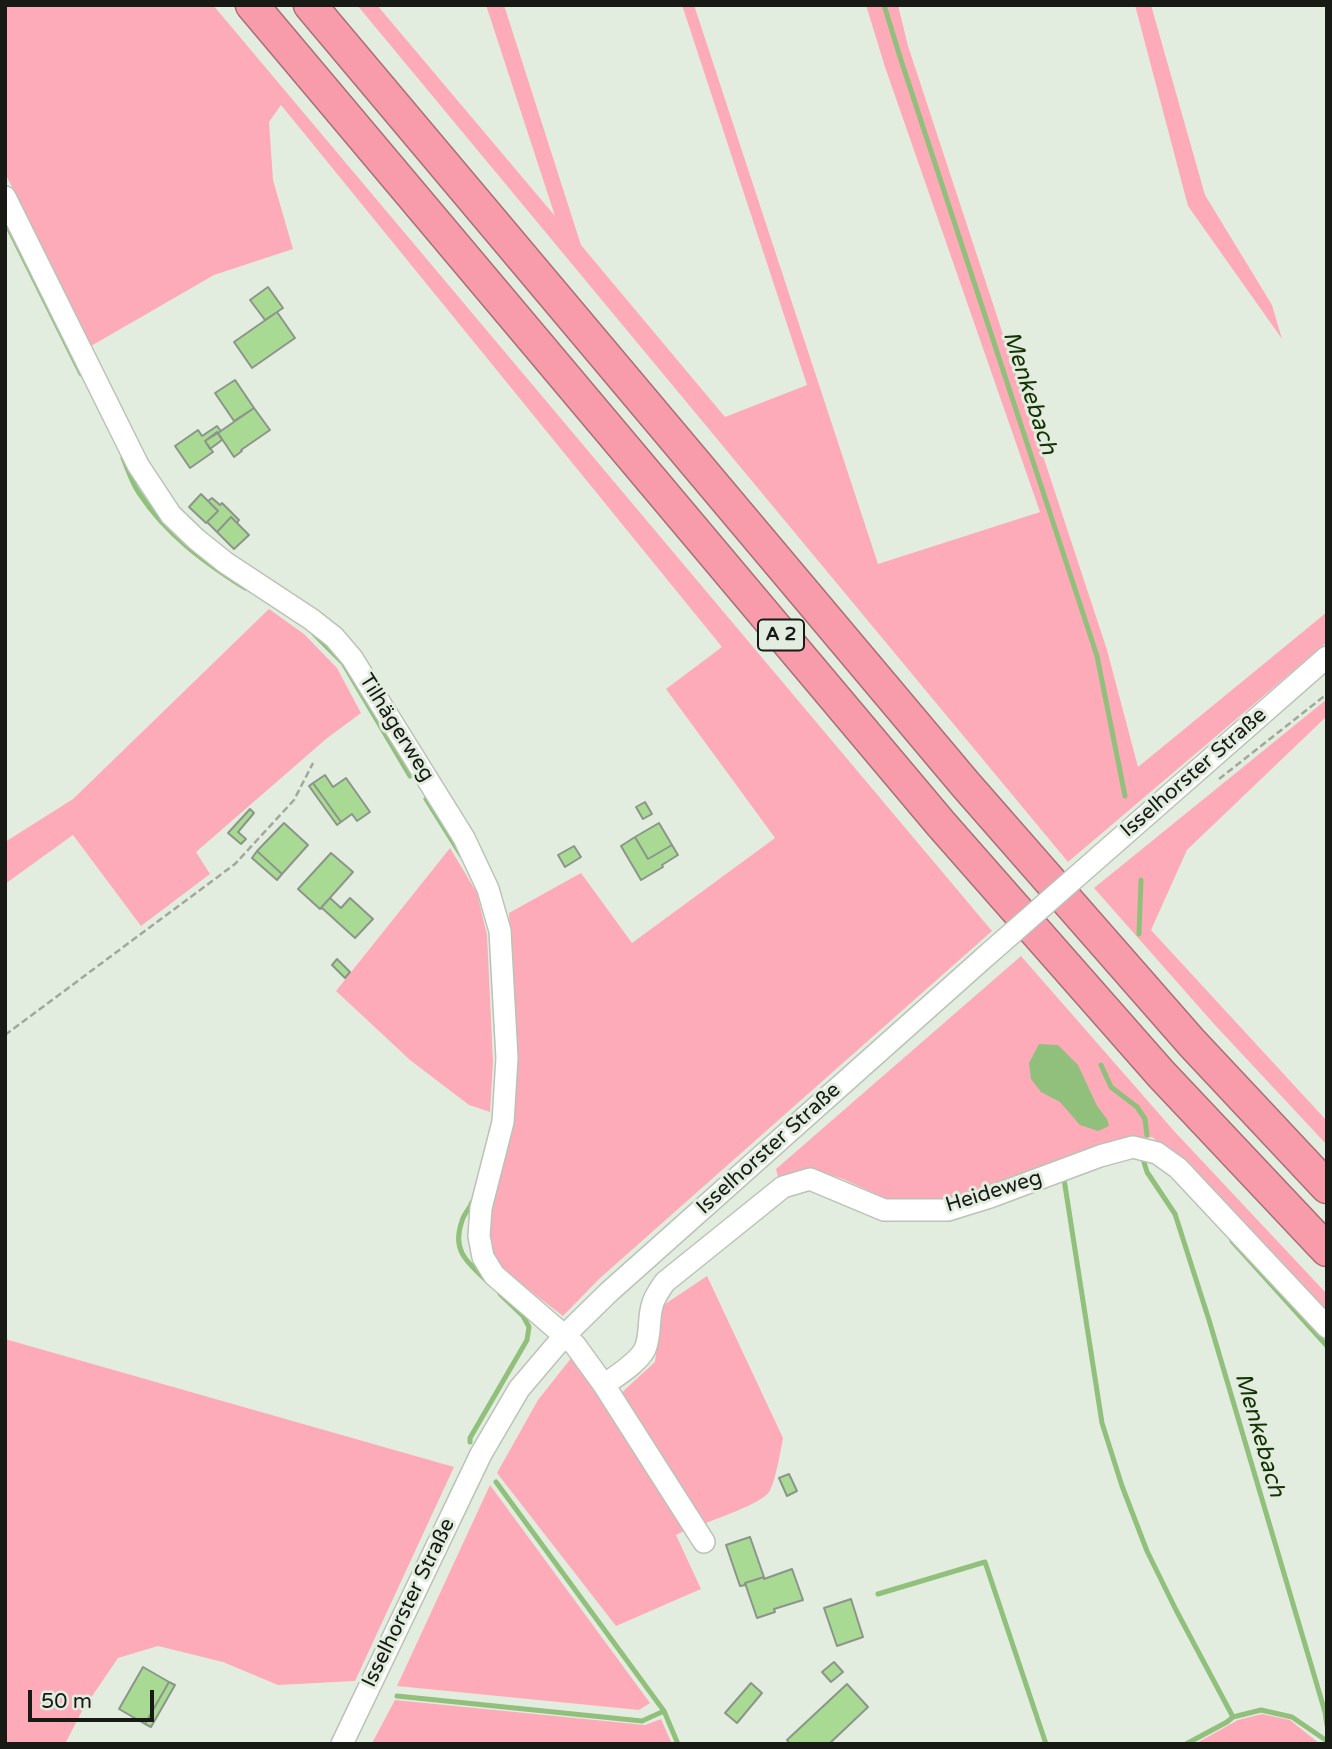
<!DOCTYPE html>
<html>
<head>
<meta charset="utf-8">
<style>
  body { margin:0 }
  #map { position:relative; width:1332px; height:1749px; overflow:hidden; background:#e3eddf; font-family:"Varela Round",sans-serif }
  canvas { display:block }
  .frame { position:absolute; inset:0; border:7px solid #171a15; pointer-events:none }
  .scale { position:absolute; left:28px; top:1690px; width:126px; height:32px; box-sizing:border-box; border:4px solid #171a15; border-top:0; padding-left:9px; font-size:21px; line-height:24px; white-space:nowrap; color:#171a15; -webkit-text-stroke:5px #e3eddf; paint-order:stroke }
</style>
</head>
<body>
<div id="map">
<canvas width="1332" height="1749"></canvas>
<div class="frame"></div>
<div class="scale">50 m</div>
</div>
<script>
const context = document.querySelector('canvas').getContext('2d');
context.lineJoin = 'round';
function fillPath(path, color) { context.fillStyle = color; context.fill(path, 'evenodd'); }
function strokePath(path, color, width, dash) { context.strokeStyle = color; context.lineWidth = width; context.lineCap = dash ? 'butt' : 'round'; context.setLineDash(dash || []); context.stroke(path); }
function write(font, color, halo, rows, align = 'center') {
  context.font = font + ' "Varela Round",sans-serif'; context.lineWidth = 6; context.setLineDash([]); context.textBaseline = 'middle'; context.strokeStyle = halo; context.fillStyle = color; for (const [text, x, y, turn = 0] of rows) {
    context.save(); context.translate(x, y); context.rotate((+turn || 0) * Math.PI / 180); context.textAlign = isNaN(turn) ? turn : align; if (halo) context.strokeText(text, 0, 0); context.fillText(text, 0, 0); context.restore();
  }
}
fillPath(new Path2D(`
  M5 5H213L992 931 599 1279 563 1316 503 1270 491 1255 484 1235 512 985 509 913 581 873 632 943 775 838 666 689 722 647 281 105 269 122 273 180 293 249 214 275 91 346 5 173Z
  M357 5H377L555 216 486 5H504L581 245 725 417 807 385 682 5H694L878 564 1040 512 885 67 866 5H898L908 46 1107 650 1138 767 1327 612V642L1068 862Z
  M1135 5H1151L1205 195 1272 305 1282 339 1188 206Z
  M269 609 304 634 337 668 361 713 326 739 196 852 210 874 141 926 73 835 5 884V842L73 799Z
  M1327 699V716L1187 850 1151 930 1327 1121V1145L1214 1024 1094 888Z
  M450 848 477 893 487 935 493 1062 490 1112 469 1105 410 1060 336 991Z
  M1021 956 1175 1132 1327 1294V1318L1187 1164 1152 1137 1131 1141 946 1202 889 1200 843 1179 812 1169 779 1180 776 1169Z
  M707 1276 783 1438C781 1449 775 1484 769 1492 761 1504 713 1520 698 1526L618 1396 655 1362 662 1306Z
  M5 1339 454 1467 355 1681 278 1685 223 1662 158 1646 118 1658 82 1711 65 1744H5Z
  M572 1357 586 1367 686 1530 676 1535 701 1589 616 1626 497 1473 538 1400Z
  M490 1485 650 1703 639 1710 397 1686Z
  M395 1700 645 1725 661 1719 672 1744 372 1743Z
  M1262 1714 1290 1720 1320 1744H1195L1238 1720Z`), '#feabb9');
fillPath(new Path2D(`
  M1039 1044 1058 1045 1078 1065 1097 1106 1107 1119 1109 1126 1098 1131 1080 1125 1060 1102 1041 1092 1031 1079 1029 1063Z`), '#90c07b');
strokePath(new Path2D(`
  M884 5 900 57 1097 656 1125 796
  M5 221 81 374
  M123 458C128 470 132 483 139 493 167 535 204 562 245 588
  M314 634 343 663 410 776
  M426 799 461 855
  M1139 934 1141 880
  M1101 1065 1111 1087 1137 1107 1145 1119 1147 1135
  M1143 1159 1147 1172 1175 1214 1209 1320 1325 1712 1327 1726
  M1064 1179 1102 1423 1122 1486 1147 1551 1176 1610 1233 1717 1261 1710 1292 1717 1327 1741
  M472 1202C470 1209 464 1213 462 1221 451 1251 468 1263 488 1282
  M1232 1241 1327 1346
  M470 1442V1438L527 1340 529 1327 523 1316 500 1294
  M496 1482 664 1711 678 1744
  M878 1594 985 1562 1046 1744
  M397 1696 642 1721 664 1711
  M1186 1744 1227 1722 1233 1717`), '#90c07b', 5);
const building = new Path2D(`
  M268 287 283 308 265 320 250 300Z
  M277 312 295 338 252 368 234 342Z
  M235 380 254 408 234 421 215 393Z
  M254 408 270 430 241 450 242 451 234 457 218 433Z
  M217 426 221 431 205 441 213 452 190 468 175 446 198 430 202 436Z
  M217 432 222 440 210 449 205 441Z
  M201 494 218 511 206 523 189 507Z
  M212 498 220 505 222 503 239 520 237 523 231 517 217 532 207 522 218 511 208 501Z
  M231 517 249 535 234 549 217 532Z
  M325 775 333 787 346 778 370 812 357 821 352 814 341 822 313 783Z
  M313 783 341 822 337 825 309 786Z
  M645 802 652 814 643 819 636 807Z
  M250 809 254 813 238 832 246 839 241 844 228 833Z
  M284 823 308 845 282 874 257 851Z
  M659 823 672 845 648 859 635 837Z
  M635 837 648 859 672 845 678 855 662 865 663 867 641 880 621 846Z
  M574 846 581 857 565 867 558 855Z
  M257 851 282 874 277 880 252 858Z
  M331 853 353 872 320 909 298 889Z
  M330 898 341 908 350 898 373 919 355 938 322 908 320 909Z
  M337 959 350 972 345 978 332 965Z
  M789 1474 797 1491 787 1496 779 1478Z
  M750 1537 764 1577 745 1583 746 1585 740 1586 726 1545Z
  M792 1569 803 1600 774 1609 775 1612 757 1618 745 1583 764 1577V1579Z
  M851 1599 863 1637 837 1646 824 1608Z
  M834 1662 843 1672 831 1682 822 1672Z
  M143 1667 169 1682 145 1724 119 1709Z
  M169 1682 175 1685 151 1727 145 1724Z
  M751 1683 762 1693 737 1723 725 1713Z
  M847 1684 868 1707 829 1744H790L787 1740Z`);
fillPath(building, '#a9da94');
strokePath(building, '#8c9589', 2);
const minor = new Path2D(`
  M5 197 138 465 171 515 196 539 226 563 311 619 334 637 352 658 464 838 488 889 500 931 507 1058 503 1122 481 1208 479 1236 483 1257 494 1275 575 1345 604 1385 704 1542
  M1100 856 1327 657
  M604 1385C616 1376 638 1363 645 1349 651 1335 648 1321 652 1306 654 1297 660 1289 665 1282L783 1187 810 1179 884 1210H948L990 1197 1100 1156 1133 1147 1157 1153 1178 1168 1327 1327
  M342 1744 481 1454 519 1389 564 1336 609 1292 986 956`);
const highway = new Path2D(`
  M252 5 941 824 1161 1074 1327 1250
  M310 5 966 785 1192 1043 1327 1187`);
strokePath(minor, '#bac3b6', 24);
strokePath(highway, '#a96e76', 35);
strokePath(new Path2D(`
  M1219 779 1327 694
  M5 1035 235 864 294 800 313 763`), '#a0a79c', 2.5, [7, 3.5]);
strokePath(minor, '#fff', 21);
strokePath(highway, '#f89bab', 32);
const minorBridge = new Path2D(`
  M986 956 1100 856`);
strokePath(minorBridge, '#bac3b6', 24, []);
strokePath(minorBridge, '#fff', 21);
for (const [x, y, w] of [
  [781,635,46]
]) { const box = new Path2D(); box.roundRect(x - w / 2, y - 15.5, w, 31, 5); context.fillStyle = '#e3eddf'; context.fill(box); strokePath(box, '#171a15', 2); }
write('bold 19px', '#171a15', null, [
  ["A 2",781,635]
]);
write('21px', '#171a15', '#e3eddf', [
  ["Tilhägerweg",396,728,58],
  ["Isselhorster Straße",1194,773,-41],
  ["Isselhorster Straße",769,1149,-42],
  ["Heideweg",994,1192,-17],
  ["Isselhorster Straße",409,1603,-64]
]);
write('italic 23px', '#143303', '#e3eddf', [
  ["Menkebach",1029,393,72],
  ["Menkebach",1259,1435,74]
]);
</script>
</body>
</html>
